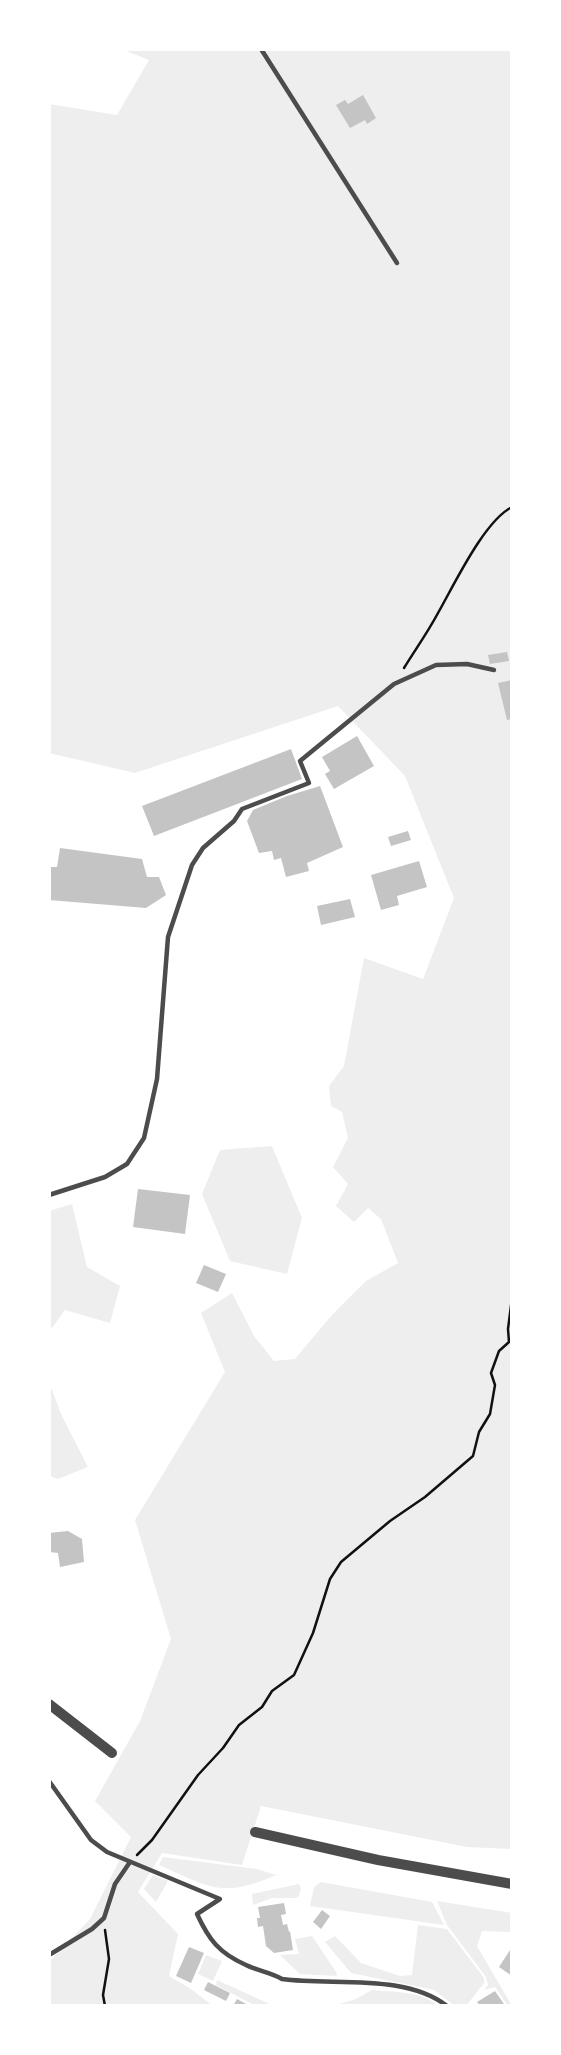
<!DOCTYPE html>
<html>
<head>
<meta charset="utf-8">
<style>
  body { margin:0 }
  #map { position:relative; width:561px; height:2055px; overflow:hidden; background:#fff; font-family:Mulish,sans-serif }
  canvas { display:block }
  .frame { position:absolute; inset:0; border:51px solid #fff; pointer-events:none }
</style>
</head>
<body>
<div id="map">
<canvas width="561" height="2055"></canvas>
<div class="frame"></div>
</div>
<script>
const context = document.querySelector('canvas').getContext('2d');
context.lineJoin = 'round';
function fillPath(path, color) { context.fillStyle = color; context.fill(path, 'evenodd'); }
function strokePath(path, color, width, dash) { context.strokeStyle = color; context.lineWidth = width; context.lineCap = dash ? 'butt' : 'round'; context.setLineDash(dash || []); context.stroke(path); }
fillPath(new Path2D(`
  M121 49H512V1849L467 1847 261 1806 242 1865 162 1853 138 1892 178 1934 169 1976 191 1989 213 2006H49V1962L90 1919 131 1837 95 1801 140 1721 171 1639 135 1520 225 1372 201 1313 232 1293 254 1336 274 1361 295 1359 331 1316 366 1281 398 1263 381 1219 368 1208 354 1222 336 1206 348 1184 333 1167 348 1138 342 1112 331 1106 329 1086 344 1066 364 958 423 979 454 898 405 776 338 706 135 773 49 753V104L117 115 149 60Z
  M272 1146 302 1218 287 1274 230 1261 202 1194 220 1150Z
  M72 1204 87 1267 120 1286 110 1323 65 1310 49 1332V1211Z
  M49 1382 61 1414 88 1467 58 1479 49 1476Z
  M163 1857 257 1869 276 1875C222 1899 209 1887 159 1865Z
  M153 1875 168 1881 156 1902 144 1889Z
  M321 1882 432 1902 444 1925 310 1906 314 1887Z
  M299 1884 301 1888 299 1896 296 1898H272L253 1905 252 1894Z
  M437 1901 512 1913V1932L482 1931 477 1946 512 2006H508L495 1987 484 1990 488 1985 486 1977 447 1925Z
  M418 1925 447 1929 484 1978V1983L466 2006H455L434 1990 351 1973 325 1942 335 1936 361 1963 400 1976 412 1975Z
  M312 1936 336 1972 337 1976 300 1974 280 1955 299 1954 295 1939Z
  M206 1955 222 1961 213 1981 198 1974Z
  M217 1980 274 2006H256L216 1985Z
  M372 1990C393 1992 421 1991 439 2006H333L356 1999Z`), '#eee');
fillPath(new Path2D(`
  M363 95 376 118 367 124 365 120 350 128 336 105 345 100 348 104Z
  M507 652 509 661 490 664 488 655Z
  M512 680V719L507 720 498 683Z
  M357 736 374 766 334 789 325 774 330 771 322 757Z
  M291 749 302 779 154 836 142 806Z
  M320 786 343 847 307 863 309 871 286 877 281 858 274 860 272 851 259 853 247 821 253 810 287 796Z
  M408 831 411 840 391 846 388 837Z
  M60 848 142 859 147 877H159L166 895 146 908 49 900V867H57Z
  M419 861 427 887 397 896 399 905 381 910 371 875Z
  M350 899 355 917 321 925 317 906Z
  M138 1189 190 1195 185 1234 133 1227Z
  M204 1265 226 1274 218 1292 196 1283Z
  M68 1531 82 1539 84 1562 60 1567 58 1553 49 1552V1533Z
  M284 1903 286 1914 281 1915 283 1925 287 1924 289 1932 290 1931 293 1950 274 1953 266 1946 263 1926 258 1927 257 1918H260L258 1907Z
  M322 1910 330 1916 321 1929 313 1922Z
  M189 1947 204 1953 191 1983 176 1976Z
  M512 1947V1976L499 1967Z
  M208 1982 230 1993 226 2001 204 1990Z
  M495 1991 504 2004 480 2006 477 2002Z
  M237 1999 250 2006H233Z`), '#c4c4c4');
strokePath(new Path2D(`
  M404 668C415 650 428 632 438 613 454 585 484 521 512 507
  M137 1855 152 1840 198 1775 223 1748 239 1725 262 1707 272 1691 294 1675 313 1633 330 1579 341 1562 390 1521 425 1497 473 1456 479 1432 490 1414 495 1385 491 1373 499 1351 509 1342 508 1329 512 1298
  M105 2006 103 1995 109 1959 105 1930`), '#111', 2.5);
strokePath(new Path2D(`
  M261 49 397 263
  M49 1195 105 1177 127 1164 144 1138 157 1079 168 937 192 865 203 848 234 821 242 809 309 783 300 761 394 684 436 665 467 664 494 670
  M49 1781 91 1840 107 1852 220 1899 197 1914C209 1940 219 1953 246 1965 258 1971 270 1972 282 1979 333 1986 405 1973 447 2006
  M49 1955 92 1929 104 1918 115 1884 130 1862`), '#4c4c4c', 4.5);
strokePath(new Path2D(`
  M49 1704 112 1753
  M255 1832 378 1860 512 1884`), '#4c4c4c', 10);
</script>
</body>
</html>
